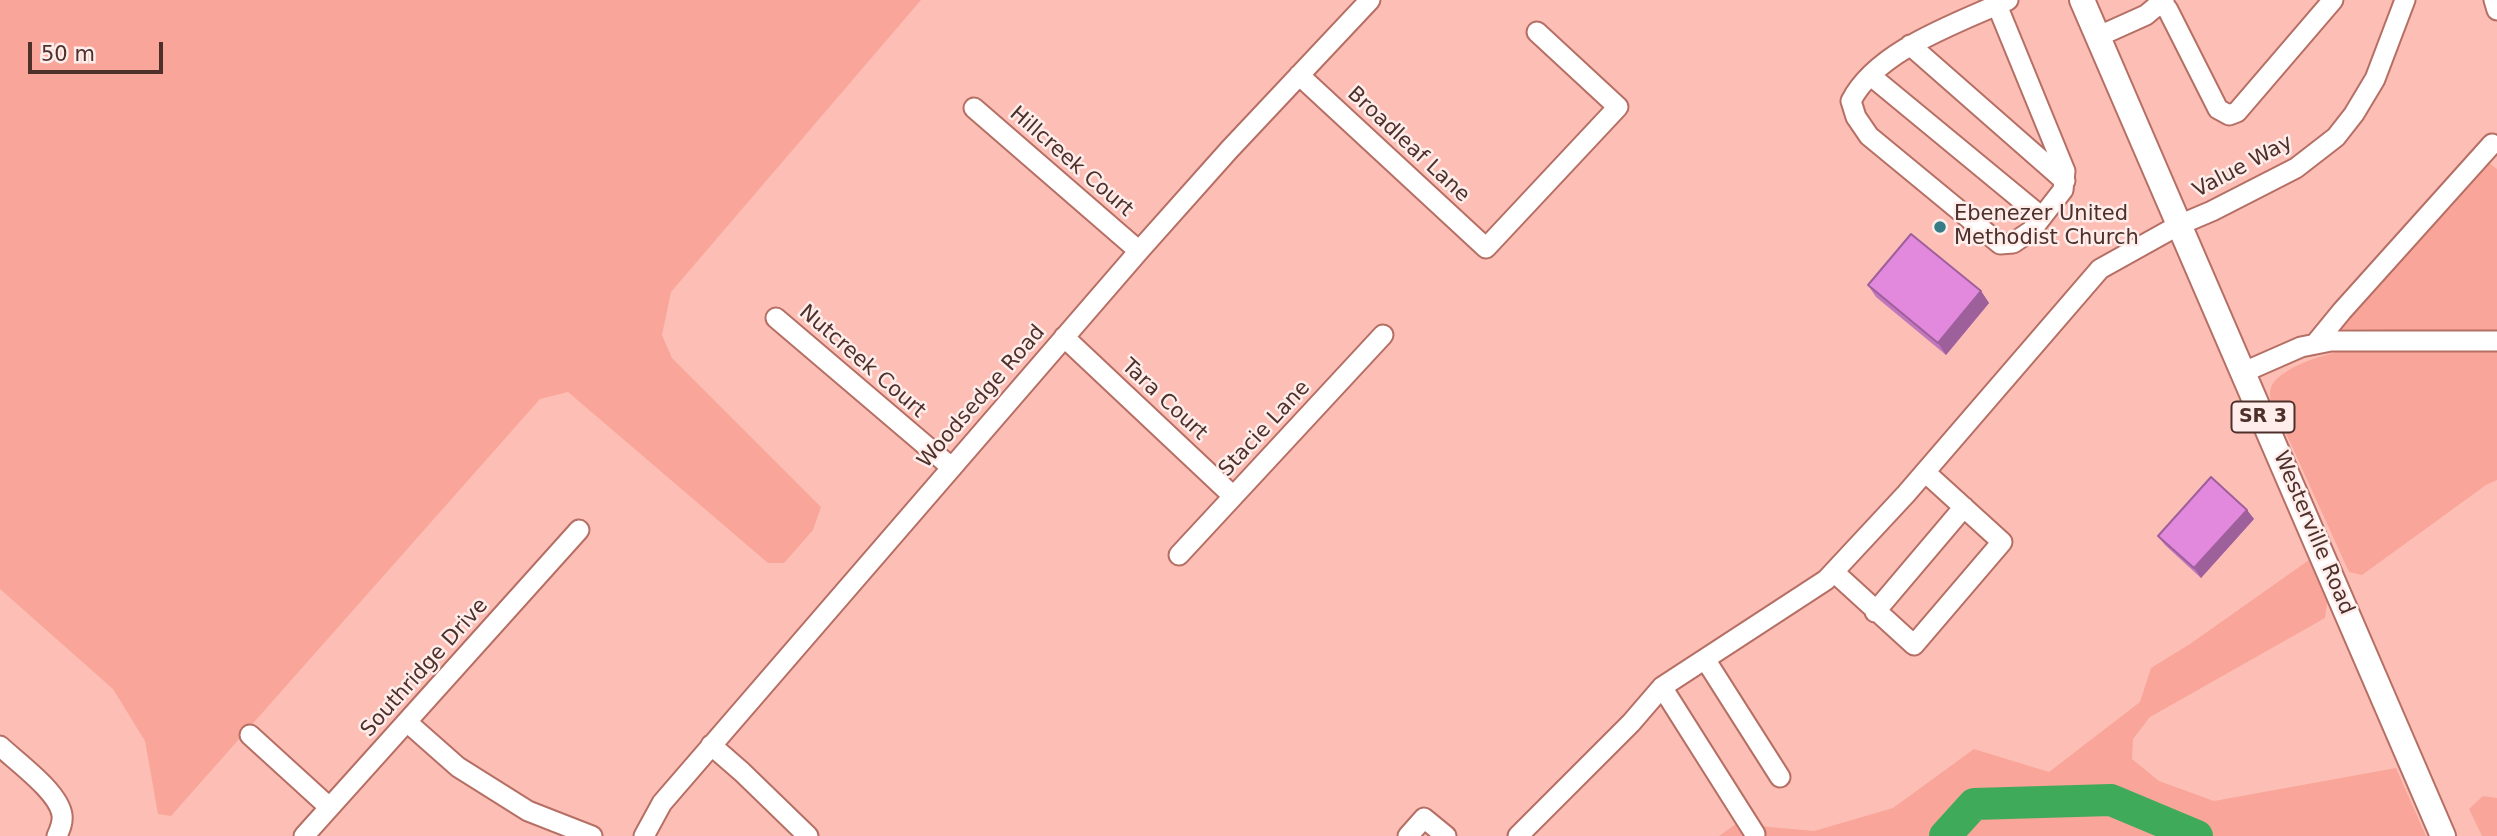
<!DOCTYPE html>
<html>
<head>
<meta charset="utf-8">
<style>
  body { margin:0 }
  #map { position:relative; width:2497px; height:836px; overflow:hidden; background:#fdbfb5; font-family:"DejaVu Sans",sans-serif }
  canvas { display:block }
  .scale { position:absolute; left:28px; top:42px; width:135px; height:32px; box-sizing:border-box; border:4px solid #4e302b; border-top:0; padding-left:9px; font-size:21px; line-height:24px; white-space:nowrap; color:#4e302b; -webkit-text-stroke:5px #feedea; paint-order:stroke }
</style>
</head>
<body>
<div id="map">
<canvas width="2497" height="836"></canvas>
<div class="scale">50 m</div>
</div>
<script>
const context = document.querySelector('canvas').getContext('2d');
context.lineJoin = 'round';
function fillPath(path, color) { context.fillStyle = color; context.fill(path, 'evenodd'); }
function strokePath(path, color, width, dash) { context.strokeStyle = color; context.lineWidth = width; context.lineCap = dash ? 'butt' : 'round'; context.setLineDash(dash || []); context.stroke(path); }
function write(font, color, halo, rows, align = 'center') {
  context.font = font + ' "DejaVu Sans",sans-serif'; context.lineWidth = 5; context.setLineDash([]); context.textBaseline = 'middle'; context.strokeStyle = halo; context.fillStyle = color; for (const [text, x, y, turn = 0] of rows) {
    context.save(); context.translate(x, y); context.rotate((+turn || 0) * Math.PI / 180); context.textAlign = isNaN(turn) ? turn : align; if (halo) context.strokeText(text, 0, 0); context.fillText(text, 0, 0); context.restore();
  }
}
fillPath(new Path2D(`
  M0 0H921L671 292 662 335 672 358 821 507 813 530 784 563H768L568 392 540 399 171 816 158 814 145 741 113 689 0 589Z
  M2489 163 2497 169V332L2334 329 2481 164Z
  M2356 348 2497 351V480L2486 485 2362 575 2349 572 2270 398C2270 392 2270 387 2274 382 2290 363 2332 352 2356 348Z
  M2309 560 2327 603 2325 618 2150 717 2133 739 2132 759 2159 781 2214 801 2396 768 2426 836H1719L1736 824 1814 831 1893 808 1974 749 2049 772 2140 702 2151 668 2190 644Z
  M2483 796 2497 798V836H2482L2469 809Z`), '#f9a599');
strokePath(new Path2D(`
  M1945 836 1974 804 2111 800 2197 836`), '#40aa5b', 32);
const minor = new Path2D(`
  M2494 0 2497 10
  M2162 2 2168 10 2218 109 2229 115 2237 112 2333 0
  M1997 5 2065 171 2063 190 2031 231 2013 243 2000 244 1869 136 1856 117 1851 101C1877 50 1958 23 2008 0
  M2097 37 2146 15 2164 0
  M1910 45 2065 181
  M1299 75 1486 248 1618 107 1537 32
  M1871 76 2042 217
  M974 108 1139 251
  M776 318 951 467
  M1064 337 1233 496
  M2315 344 2342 311 2492 144
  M2244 372 2301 347 2331 341H2497
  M1179 555 1383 335
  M1834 572 1914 645 2002 542 1925 472
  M1875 612 1964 507
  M1705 659 1780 777
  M1662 687 1755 834
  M407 722 458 767 528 811 592 836
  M250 735 329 807
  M711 745 742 772 808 836
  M0 746C17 762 59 792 62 815 63 823 60 829 57 836
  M304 836 579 530
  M644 836 662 803 1139 251 1229 150 1370 0
  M1408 836 1424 818 1446 836
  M1518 836 1631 723 1662 687 1826 580 1906 494 2100 269 2179 225 2212 211 2296 168 2336 137 2354 114 2375 79 2405 0`);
const major = new Path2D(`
  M2082 0 2443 836`);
strokePath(minor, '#b66f65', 23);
strokePath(major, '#b66f65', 28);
strokePath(minor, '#fff', 19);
strokePath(major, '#fff', 24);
fillPath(new Path2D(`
  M1868 285 1981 291 1989 303 1946 355 1876 297Z
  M2247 510 2254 519 2201 578 2165 545 2158 536Z`), '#c276be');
fillPath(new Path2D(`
  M1981 291 1989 303 1946 355 1938 343Z
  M2247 510 2254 519 2201 578 2194 568Z`), '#9e609b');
const building = new Path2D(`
  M1911 234 1981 291 1938 343 1868 285Z
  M2211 477 2247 510 2194 568 2158 536Z`);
fillPath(building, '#e289dd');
strokePath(building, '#9e609b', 2);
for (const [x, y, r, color] of [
  [1940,227,7,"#357c87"]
]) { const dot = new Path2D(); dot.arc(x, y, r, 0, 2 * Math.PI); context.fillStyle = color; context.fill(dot); strokePath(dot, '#feedea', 2.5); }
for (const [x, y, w] of [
  [2263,417,63]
]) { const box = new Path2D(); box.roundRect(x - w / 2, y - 15.5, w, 31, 5); context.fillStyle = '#feedea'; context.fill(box); strokePath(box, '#4e302b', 2); }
write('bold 19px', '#4e302b', null, [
  ["SR 3",2263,417]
]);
write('21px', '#4e302b', '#feedea', [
  ["Broadleaf Lane",1408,145,43],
  ["Hillcreek Court",1071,162,41],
  ["Value Way",2243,167,-28],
  ["Nutcreek Court",862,362,41],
  ["Woodsedge Road",982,397,-49],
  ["Tara Court",1164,400,43],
  ["Stacie Lane",1265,429,-47],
  ["Westerville Road",2313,533,67],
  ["Southridge Drive",425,668,-48]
]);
write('21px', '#4e302b', '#feedea', [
  ["Ebenezer United",1954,215],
  ["Methodist Church",1954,239]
], 'left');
</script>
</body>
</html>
